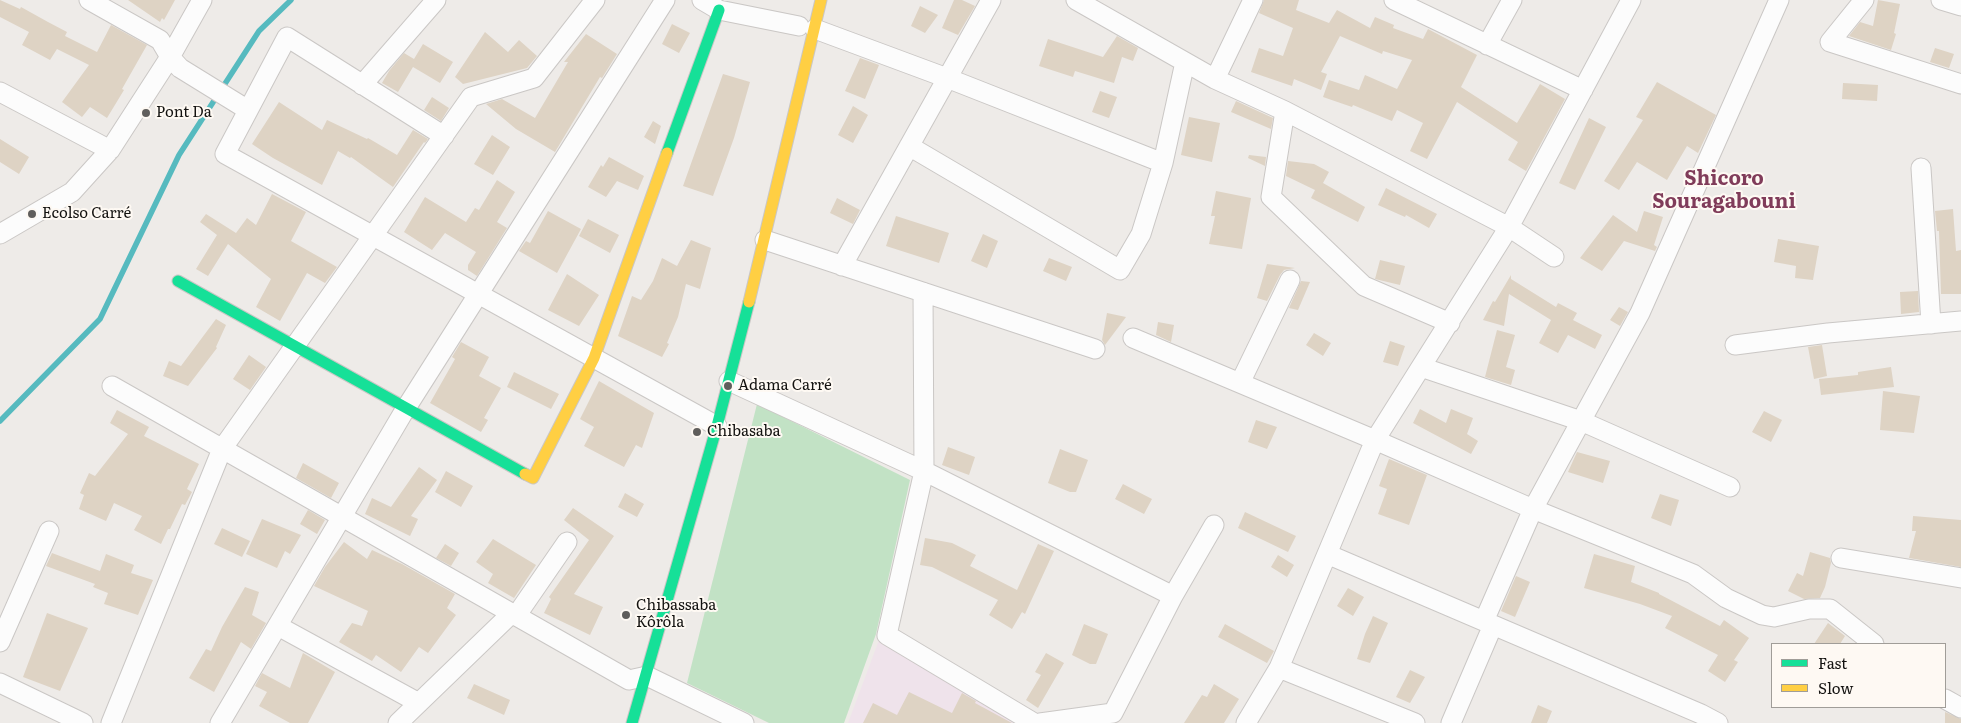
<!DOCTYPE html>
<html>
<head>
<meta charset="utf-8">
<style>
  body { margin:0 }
  #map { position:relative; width:1961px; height:723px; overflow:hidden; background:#eeebe8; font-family:Literata,serif }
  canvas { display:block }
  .legend { position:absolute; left:1771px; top:643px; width:175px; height:65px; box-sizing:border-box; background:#fef9f3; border:1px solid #a09d98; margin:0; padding:6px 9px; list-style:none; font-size:15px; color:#131210 }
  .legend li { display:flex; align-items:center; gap:10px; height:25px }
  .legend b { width:25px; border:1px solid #a09d98 }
</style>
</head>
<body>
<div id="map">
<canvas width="1961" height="723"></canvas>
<ul class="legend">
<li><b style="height:6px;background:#16e098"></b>Fast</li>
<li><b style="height:6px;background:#ffcf43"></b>Slow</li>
</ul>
</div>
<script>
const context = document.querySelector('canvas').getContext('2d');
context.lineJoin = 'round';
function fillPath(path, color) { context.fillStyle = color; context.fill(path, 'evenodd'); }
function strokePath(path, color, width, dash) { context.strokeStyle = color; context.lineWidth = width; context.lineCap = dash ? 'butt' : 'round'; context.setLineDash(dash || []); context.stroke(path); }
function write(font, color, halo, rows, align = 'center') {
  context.font = font + ' Literata,serif'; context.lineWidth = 4; context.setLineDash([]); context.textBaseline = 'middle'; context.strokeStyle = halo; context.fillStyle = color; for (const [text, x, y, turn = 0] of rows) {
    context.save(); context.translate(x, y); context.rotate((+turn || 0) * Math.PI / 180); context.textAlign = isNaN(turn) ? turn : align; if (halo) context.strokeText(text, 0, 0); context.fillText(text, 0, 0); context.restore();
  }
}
fillPath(new Path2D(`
  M879 640 1016 723H848Z`), '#efe3eb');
fillPath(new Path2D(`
  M757 404 910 480 876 634 844 723H769L687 683Z`), '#c2e2c5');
strokePath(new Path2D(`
  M0 421 100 319 179 155 259 31 291 0`), '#56babf', 5.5);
fillPath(new Path2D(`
  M0 0 20 9 21 7 48 22 67 32 65 36 97 52 111 25 147 45 122 89 124 90 107 118 90 107 82 117 62 102 89 65 57 49 50 60 22 45 29 32 0 17Z
  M128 0H175L164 20 162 18 160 22Z
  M954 0H962L975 6 958 35 942 28Z
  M1264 0H1299L1296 10 1329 23 1337 10 1370 28 1375 17 1394 25 1393 28 1423 39 1428 29 1477 55 1461 87 1517 123 1540 84 1565 99 1526 171 1508 160 1518 142 1457 102 1427 159 1410 151 1423 123 1397 110 1392 121 1353 105 1352 107 1323 97 1329 80 1359 90 1365 75 1397 89 1412 60 1383 51 1382 54 1340 36 1321 72 1327 74 1321 90 1294 79 1292 86 1251 72 1259 48 1283 56 1293 28 1259 13Z
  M1878 0 1900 4 1894 33 1896 34 1891 50 1849 36 1860 22 1873 26Z
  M920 6 938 15 925 33 911 26Z
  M672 24 690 33 679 53 662 44Z
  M485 32 508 52 519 40 537 56 527 68 463 84 455 77Z
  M586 34 617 54 602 78 600 77 555 152 516 129 486 104 502 99 535 118 568 62H564Z
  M1117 36 1138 48 1133 61 1122 57 1114 83 1075 71 1073 77 1039 66 1048 39 1103 57Z
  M423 44 453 62 440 83 413 67 398 92 382 83 389 71 404 53 414 59Z
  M1935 48 1954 54 1949 68 1930 62Z
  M860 58 879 65 865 99 845 91Z
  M723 74 750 82 734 138 713 196 683 186Z
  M1657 82 1716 115 1698 153 1687 146 1667 180 1637 162 1619 190 1604 181 1643 120 1636 117Z
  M1843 83 1878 85 1877 101 1842 99Z
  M1100 91 1117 97 1109 118 1092 112Z
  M432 97 449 108 441 121 424 110Z
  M1236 101 1273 118 1271 129 1231 112Z
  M279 102 322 130 327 120 367 139 368 138 397 155 413 130 428 139 425 143 424 142 393 187 351 157 350 158 338 151 322 185 273 158 252 144Z
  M853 106 868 115 853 143 838 135Z
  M1189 117 1220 123 1212 162 1181 155Z
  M1589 118 1606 127 1575 190 1559 183Z
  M653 121 661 126 655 144 644 137Z
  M492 135 510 147 493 175 474 164Z
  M0 139 29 157 19 174 0 162Z
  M1249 155 1266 157 1265 166 1248 158Z
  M609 157 644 176 638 190 617 181 606 197 588 187 601 165 603 167Z
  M1288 161 1314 164 1329 172 1323 183 1365 207 1358 222 1311 198 1315 190 1286 176Z
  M497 180 515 192 497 222 507 228 477 276 468 270V265L476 252 445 233 432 250 404 232 425 197 466 222 475 208 479 210Z
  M1386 188 1437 214 1429 228 1406 215 1405 217 1378 205Z
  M1216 191 1251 198 1242 249 1209 244 1215 216H1211Z
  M272 194 306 212 291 241 337 267 325 283 307 273 280 321 256 307 271 279 228 244 208 276 196 269 217 235 200 222 206 214 236 233 247 218 256 225Z
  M837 198 860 210 853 224 830 213Z
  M1953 209 1956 251 1961 250V294H1941L1939 231H1937L1935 211Z
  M548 211 581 229 557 273 519 251 526 241 530 243Z
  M1644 211 1663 217 1654 245 1657 247 1655 251 1624 241 1602 271 1580 258 1613 215 1637 232Z
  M896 216 949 233 939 263 886 246Z
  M588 219 619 235 610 253 579 236Z
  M983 234 998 241 987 268 971 261Z
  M1778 239 1819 246 1813 280 1795 278 1796 266 1774 262Z
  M691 240 711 248 700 289 686 284 678 317 667 343 669 344 662 357 618 336 632 296 641 300 653 281 662 258 677 266Z
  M1049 258 1072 267 1066 281 1043 271Z
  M1380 260 1405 266 1400 285 1375 279Z
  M1267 264 1295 268 1284 270 1280 275 1267 301 1257 298Z
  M567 274 599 295 579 326 548 310Z
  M1511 275V279L1556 307 1558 303 1577 313 1573 320 1602 335 1595 349 1568 335 1558 353 1539 343 1551 320 1509 294 1504 326 1483 320 1493 301 1495 302Z
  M1301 281 1310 282 1298 310 1289 308Z
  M1918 291 1919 312 1901 314 1900 292Z
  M1619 307 1628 312 1620 326 1610 320Z
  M1107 313 1126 317 1105 345 1102 340Z
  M216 319 226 325 216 347 217 348 188 386 163 376 169 361 181 366Z
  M1158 322 1174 325 1171 342 1156 335Z
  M1497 330 1515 335 1506 367 1515 370 1511 385 1485 377Z
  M1314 333 1331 343 1323 356 1306 345Z
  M1390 341 1405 346 1398 366 1383 362Z
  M461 342 489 357 479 376 501 388 484 418 488 420 481 432 430 403 455 359 452 357Z
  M1822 345 1827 376 1814 379 1808 347Z
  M249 355 266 367 250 390 233 379Z
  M1891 367 1894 387 1821 395 1819 379 1858 375V372Z
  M514 372 559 394 551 409 507 387Z
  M599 381 654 413 642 448 636 445 624 467 584 446 594 427 580 419Z
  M1883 391 1920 396 1914 433 1880 430Z
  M1420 409 1446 423 1451 409 1473 418 1467 434 1478 441 1471 454 1413 423Z
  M117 410 149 427 144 436 199 464 187 489 192 492 185 505 182 504 170 529H168L161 544 134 530 142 516 114 503 106 521 79 509 84 495 80 493 89 473 95 476 128 434 110 423Z
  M1764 411 1782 420 1771 442 1752 432Z
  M1256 420 1277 427 1267 449 1248 442Z
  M948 447 975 457 969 475 942 465Z
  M1060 449 1088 460 1076 492H1070L1048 483Z
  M1577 452 1610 461 1603 483 1568 472Z
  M1389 459 1427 475 1409 525 1378 514 1387 489 1379 486Z
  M303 463 339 483 331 498 296 478Z
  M419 467 437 480 411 516 418 519 410 536 365 514 372 498 391 507Z
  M446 471 473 486 461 507 435 492Z
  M1123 484 1152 499 1144 514 1115 499Z
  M625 493 644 504 637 517 618 507Z
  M1660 494 1679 500 1671 526 1651 518Z
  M573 508 614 536 574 594 603 607 590 635 544 613 551 599 549 597 589 540 564 520Z
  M308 510 325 520 317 534 300 524Z
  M1245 512 1296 536 1288 552 1238 528Z
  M1913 516 1961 520V567L1909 558 1916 531H1912Z
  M262 519 301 535 290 554 285 551 277 568 246 554Z
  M222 528 250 541 242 557 214 544Z
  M925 538 952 543 976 555 970 566 1017 590 1038 544 1054 551 1025 614 1022 612 1012 629 989 615 998 600 932 567 920 565Z
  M493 539 536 565 514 598 488 583 493 574 476 562Z
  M344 542 367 559 372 550 402 564 455 594 447 608 456 615 428 653 419 647 401 672 376 655 372 661 339 642 352 623 362 626 368 611 314 586 325 567Z
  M445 544 459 553 451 566 436 558Z
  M1810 552 1830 558 1831 563 1825 587 1820 598 1804 599 1788 591 1797 573 1803 576Z
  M52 553 100 571 106 554 134 565 131 573 153 580 138 615 104 604 108 593 93 587 95 584 46 566Z
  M1594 554 1635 566 1631 582 1659 593V594L1720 626 1724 620 1749 638 1734 660 1738 662 1725 682 1708 671 1718 655 1665 628 1672 616 1640 604 1584 588Z
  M1278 555 1294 565 1287 577 1271 567Z
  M1516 576 1530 582 1515 617 1501 611Z
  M245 587 259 592 252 615 266 623 251 649 241 642 214 692 189 678 206 649 211 651 222 627Z
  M1348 588 1364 597 1353 616 1337 606Z
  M47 613 88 628 60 691 23 677Z
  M1373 616 1388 623 1370 663 1357 659 1365 634Z
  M1828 623 1845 636 1840 644H1814Z
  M1084 624 1108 634 1096 664H1090L1072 655Z
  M1225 624 1274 651 1267 663 1218 637Z
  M303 653 335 672 308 723H290L259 706 267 692 255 686 262 673 290 688Z
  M1046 653 1064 663 1038 708 1026 700 1041 675 1035 672Z
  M1410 670 1425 677 1410 703 1396 697Z
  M474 684 510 700 504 715 467 698Z
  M1214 684 1239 699 1224 723H1184L1202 695 1207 697Z
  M909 692 952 713 962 693 976 701 975 703 1012 723H863L873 703 897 715Z
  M1538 705 1552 711 1547 723H1531Z
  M1945 712 1961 719V723H1945Z`), '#ded3c4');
const street = new Path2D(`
  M89 0 160 40 170 57 180 68 248 110
  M702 0 719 10 799 26
  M1076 0 1215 79 1285 111 1509 227 1554 257
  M1394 0 1583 90
  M1864 0 1830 42 1961 84
  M1941 0 1961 6
  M815 29 947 78 1163 163
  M1487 45 1512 0
  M1215 79 1253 0
  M362 85 436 0
  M0 92 110 150
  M1285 111 1271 197 1364 286 1450 323
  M444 136 287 37 225 154 717 426
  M909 146 1120 270 1141 234 1163 163 1185 62
  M1921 168 1931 324
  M0 234 72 192 110 150 170 57 202 0
  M765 240 1095 349
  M842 266 991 0
  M923 292 924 471 887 635 1034 723
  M1133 338 1375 440 1533 509 1693 574 1726 598 1762 615 1774 617 1809 609H1830L1874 644
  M1735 345 1828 333 1961 321
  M1421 367 1581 421 1730 487
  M729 381 924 471 1173 596
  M1240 383 1290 280
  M112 386 629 680 647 676 744 723
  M1327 554 1701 714 1718 723
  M1841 558 1961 578
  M516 616 567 542
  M1484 621 1533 509 1640 313 1779 0
  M278 626 419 703
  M0 642 49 531
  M1279 668 1415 723
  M0 683 83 723
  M1945 699 1961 708
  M111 723 222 449 471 97 534 78 595 0
  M220 723 406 408 665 0
  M398 723 512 613
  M1040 723 1113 713 1173 596 1214 525
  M1246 723 1279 668 1375 440 1509 227 1631 0
  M1451 723 1493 625`);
const fast = new Path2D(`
  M667 153 719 10
  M178 281 525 474
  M632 723 717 426 749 302`);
const slow = new Path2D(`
  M749 302 821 0
  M525 474 533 478 594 358 667 153`);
strokePath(street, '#cac7c5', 21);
strokePath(fast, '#cac7c5', 13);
strokePath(slow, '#cac7c5', 13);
strokePath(street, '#fcfcfc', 19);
strokePath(fast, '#16e098', 11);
strokePath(slow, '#ffcf43', 11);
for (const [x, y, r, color] of [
  [146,113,5,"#605e5c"],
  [32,214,5,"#605e5c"],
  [728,386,5,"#605e5c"],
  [697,432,5,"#605e5c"],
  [626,615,5,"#605e5c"]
]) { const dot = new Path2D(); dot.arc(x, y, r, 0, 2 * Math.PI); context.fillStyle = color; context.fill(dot); strokePath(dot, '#fef9f3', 2); }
write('15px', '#131210', '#fef9f3', [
  ["Pont Da",156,113],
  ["Ecolso Carré",42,214],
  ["Adama Carré",738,386],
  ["Chibasaba",707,432],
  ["Chibassaba",636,606],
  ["Kôrôla",636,623]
], 'left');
write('bold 20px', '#803c5a', '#fef9f3', [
  ["Shicoro",1724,179],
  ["Souragabouni",1724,202]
]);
</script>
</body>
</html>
